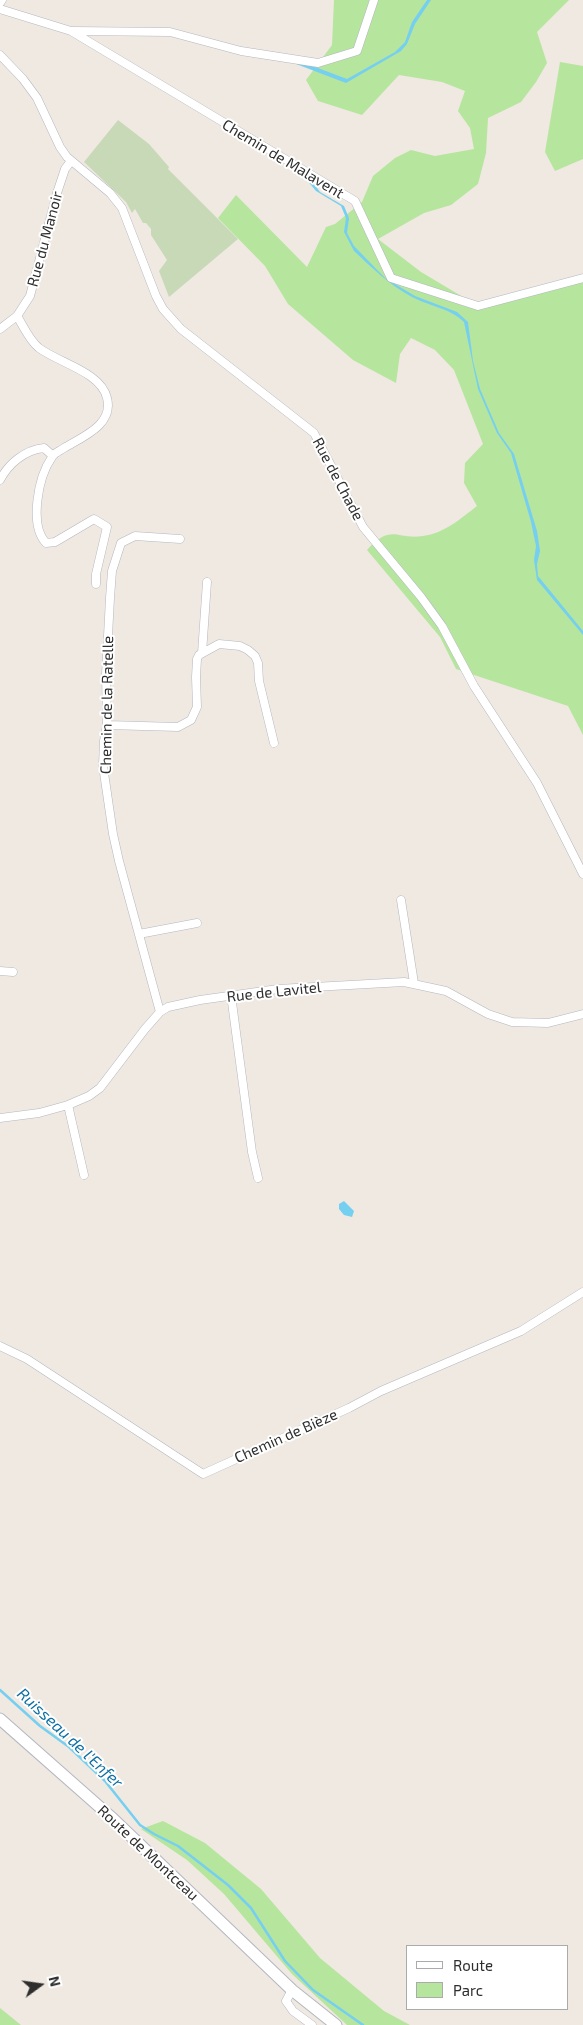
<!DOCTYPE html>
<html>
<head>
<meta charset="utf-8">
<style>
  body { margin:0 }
  #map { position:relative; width:583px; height:2025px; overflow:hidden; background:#efe9e1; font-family:"Exo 2",sans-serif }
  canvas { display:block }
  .legend { position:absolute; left:406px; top:1945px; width:162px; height:65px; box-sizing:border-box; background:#fff; border:1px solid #ababab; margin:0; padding:6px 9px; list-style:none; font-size:15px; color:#2e2e2e }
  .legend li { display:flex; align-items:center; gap:10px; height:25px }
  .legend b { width:25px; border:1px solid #ababab }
  .north { position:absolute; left:15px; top:1960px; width:50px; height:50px; -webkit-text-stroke:4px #fff; paint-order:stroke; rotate:76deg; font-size:14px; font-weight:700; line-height:20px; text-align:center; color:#2e2e2e }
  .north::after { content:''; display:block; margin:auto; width:18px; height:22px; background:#2e2e2e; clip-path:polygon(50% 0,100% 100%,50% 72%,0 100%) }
</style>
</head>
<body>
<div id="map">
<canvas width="583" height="2025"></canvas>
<ul class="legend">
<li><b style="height:6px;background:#fff"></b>Route</li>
<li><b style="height:14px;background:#b6e59e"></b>Parc</li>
</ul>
<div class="north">N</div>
</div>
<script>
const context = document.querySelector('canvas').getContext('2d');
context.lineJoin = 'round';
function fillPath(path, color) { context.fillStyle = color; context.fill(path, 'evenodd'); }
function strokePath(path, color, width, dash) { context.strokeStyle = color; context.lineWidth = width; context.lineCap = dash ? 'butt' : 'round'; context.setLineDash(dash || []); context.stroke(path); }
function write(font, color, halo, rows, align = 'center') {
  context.font = font + ' "Exo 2",sans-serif'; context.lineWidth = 4; context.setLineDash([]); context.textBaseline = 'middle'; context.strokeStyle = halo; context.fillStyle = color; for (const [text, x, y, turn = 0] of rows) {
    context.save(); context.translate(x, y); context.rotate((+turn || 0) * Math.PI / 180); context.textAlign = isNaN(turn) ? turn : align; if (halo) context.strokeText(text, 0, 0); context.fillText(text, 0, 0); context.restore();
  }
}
fillPath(new Path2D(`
  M334 0H569L537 32 547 63 536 82 521 102 488 118 486 153 478 184 451 205 424 213 378 239 421 272 478 306 583 278V735L568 706 456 669 440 637 367 550C392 523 395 540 423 536 445 533 460 519 477 506L464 483 465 463 483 444 454 370 435 350 411 338 400 354 396 383 353 360 288 304 265 266 218 218 236 195 307 267 326 227 335 224 362 202 373 176 395 158 411 150 435 156 474 149 470 128 458 111 465 91 442 82 399 75 362 115 318 101 306 80 332 45Z
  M560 62 583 66V159L555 171 545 152Z
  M163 1821 205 1843 261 1889 320 1958 384 2011 410 2025H347L292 1974 224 1894 187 1860 141 1829Z
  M0 2008 21 2025H0Z`), '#b6e59e');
fillPath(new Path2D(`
  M118 120 149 144 169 167 168 169 238 239 169 297 159 271 167 260 151 235V229L146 223H143L135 209 132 213 126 202 84 162Z`), '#c8d9b8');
fillPath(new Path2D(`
  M427 0H431L415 24 407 44 401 51 346 83 283 59 302 62 347 79 395 52 405 42 412 22Z
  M306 179 314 184 320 192 344 206 349 218 347 233 354 246 385 278 415 296 457 312 468 322 473 361 480 389 499 433 514 454 537 531 540 551 537 564 538 576 583 631V635L537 580 534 560 536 546 531 522 511 453 497 433 478 389 464 322C450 308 429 306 412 297 390 285 372 268 354 251L344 232 346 218 341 206 316 191Z
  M344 1201 354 1211 352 1217 344 1215 339 1209V1204Z`), '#75cff0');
strokePath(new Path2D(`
  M0 1690 40 1726 69 1747 105 1781 140 1825 154 1834 178 1846 228 1885 251 1908 285 1961 313 1990 363 2025`), '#75cff0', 2.5);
const street = new Path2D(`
  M0 3 2 0
  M0 9 71 31 355 201 391 278 478 306 583 278
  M73 31 170 32 241 51 318 63 357 51 374 0
  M0 55 23 79 37 98 60 147 67 157 110 193 122 208 156 296 163 309 181 329 314 433 363 527 421 597 442 626 474 686 537 783 583 874
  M17 316 30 296 57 193 65 169 71 161
  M0 329 17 316C24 327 29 340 39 348 59 363 101 372 107 398 114 425 82 437 64 448 60 451 54 453 52 457 38 477 29 525 46 543L55 542 94 519 107 527 96 574V584
  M0 480C9 463 25 450 44 448L52 455
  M202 653 207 582
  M107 725 178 727 191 720 197 707 196 677 197 659 199 655 219 644 240 646 248 650 255 656 258 663 259 681 274 743
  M401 900 414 983
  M139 934 197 923
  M0 971 13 972
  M231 995 252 1152 258 1178
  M160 1012 119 861 113 834 103 766 104 741 107 725 106 674 110 598 112 571 121 543 135 536 180 539
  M68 1105 84 1175
  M0 1118 39 1113 68 1105 89 1096 100 1088 145 1029 160 1012 168 1007 200 1000 278 989 404 982 446 991 488 1014 512 1022 548 1023 583 1014
  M0 1346 27 1359 203 1474 349 1408 381 1391 521 1331 583 1292
  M292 1990 286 2001 293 2011 312 2025`);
const secondary = new Path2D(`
  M0 1719 111 1817 292 1990 336 2025`);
strokePath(street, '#b4b7c1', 9);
strokePath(secondary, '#b4b7c1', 13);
strokePath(street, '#fff', 8);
strokePath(secondary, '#fff', 11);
write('15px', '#2e2e2e', '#fff', [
  ["Chemin de Malavent",283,159,31],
  ["Rue du Manoir",45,239,-75],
  ["Rue de Chade",338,479,62],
  ["Chemin de la Ratelle",107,705,-89],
  ["Rue de Lavitel",274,992,-6],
  ["Chemin de Bièze",286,1436,-24],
  ["Route de Montceau",148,1853,43]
]);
write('italic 16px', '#0d6fa3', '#fff', [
  ["Ruisseau de l'Enfer",70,1738,43]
]);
</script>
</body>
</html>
